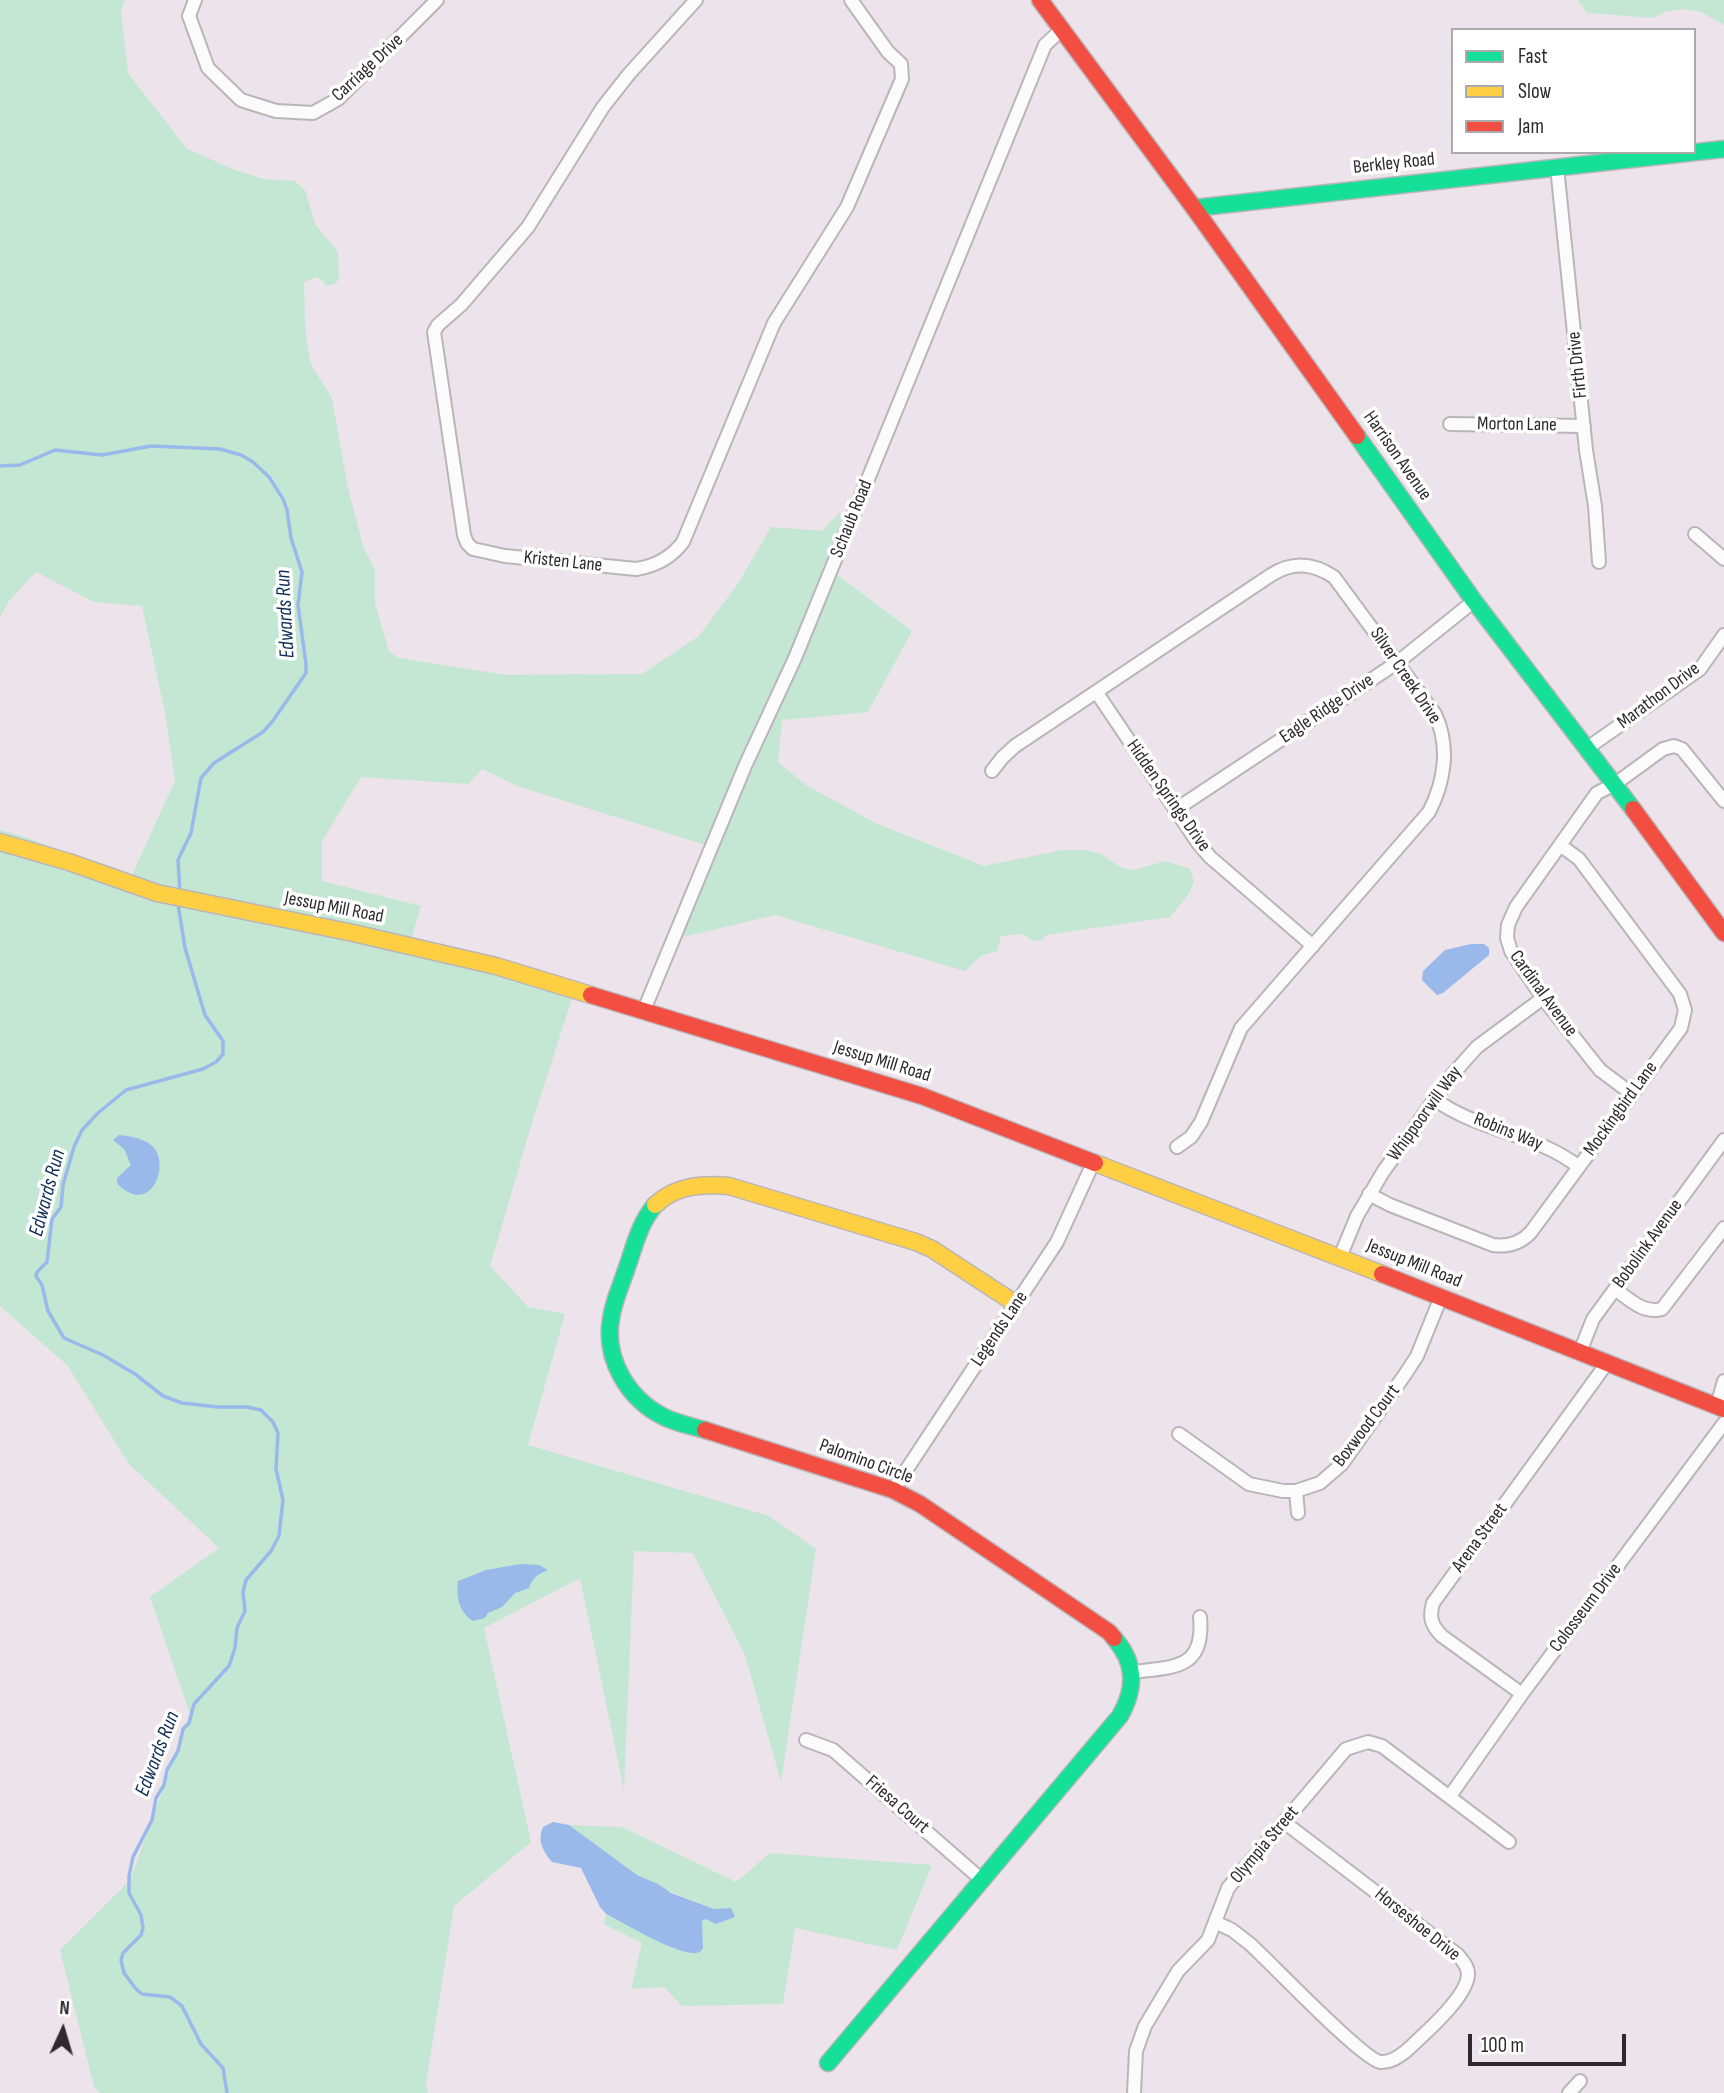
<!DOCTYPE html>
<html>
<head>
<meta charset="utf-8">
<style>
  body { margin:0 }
  #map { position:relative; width:1724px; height:2093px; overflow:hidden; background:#ece4ea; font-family:"Sofia Sans Condensed",sans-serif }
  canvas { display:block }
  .legend { position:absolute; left:1451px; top:28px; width:245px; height:126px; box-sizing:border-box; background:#fff; border:2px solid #aba9ab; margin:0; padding:9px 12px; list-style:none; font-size:21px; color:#2e292e }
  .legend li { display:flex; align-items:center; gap:14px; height:35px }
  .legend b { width:35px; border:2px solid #aba9ab }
  .north { position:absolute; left:28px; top:1995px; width:70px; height:70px; -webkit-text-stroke:5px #fff; paint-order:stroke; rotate:4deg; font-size:19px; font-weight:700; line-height:28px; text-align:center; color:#2e292e }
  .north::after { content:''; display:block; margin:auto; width:24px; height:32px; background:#2e292e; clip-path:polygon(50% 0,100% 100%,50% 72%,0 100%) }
  .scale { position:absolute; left:1468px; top:2034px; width:158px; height:32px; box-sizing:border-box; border:4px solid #2e292e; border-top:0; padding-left:9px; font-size:21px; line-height:24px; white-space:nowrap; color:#2e292e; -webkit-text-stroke:5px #fff; paint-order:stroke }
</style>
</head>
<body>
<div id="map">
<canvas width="1724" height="2093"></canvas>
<ul class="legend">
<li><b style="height:9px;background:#16e098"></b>Fast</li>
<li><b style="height:9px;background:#ffcf43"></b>Slow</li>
<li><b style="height:9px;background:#f24e42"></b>Jam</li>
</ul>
<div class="north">N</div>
<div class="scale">100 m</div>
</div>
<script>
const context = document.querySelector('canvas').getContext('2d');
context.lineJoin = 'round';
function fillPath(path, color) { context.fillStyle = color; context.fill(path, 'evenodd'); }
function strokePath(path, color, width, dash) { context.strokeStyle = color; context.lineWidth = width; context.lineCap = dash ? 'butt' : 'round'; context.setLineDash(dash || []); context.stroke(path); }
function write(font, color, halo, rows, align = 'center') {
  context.font = font + ' "Sofia Sans Condensed",sans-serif'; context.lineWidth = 7; context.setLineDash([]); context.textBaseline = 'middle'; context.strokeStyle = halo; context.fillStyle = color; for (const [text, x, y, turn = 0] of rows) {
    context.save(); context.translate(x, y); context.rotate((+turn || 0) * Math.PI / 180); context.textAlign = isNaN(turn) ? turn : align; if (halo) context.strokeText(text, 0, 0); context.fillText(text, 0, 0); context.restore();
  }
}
fillPath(new Path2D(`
  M0 0H125L121 11 128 73 187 149 235 170 264 179 295 181 305 190 315 224 338 252 339 279 335 284 325 286 324 281 317 277 304 282C305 307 304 342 312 366 317 377 327 387 332 399L348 488 363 546 375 570V603L389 652 399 658 506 675 642 674 699 636 737 585 771 527 822 531 838 514 845 513 823 568 836 574 912 631 868 712 782 720 778 762 806 785 875 823 984 866 1063 850H1086L1101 854 1120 867 1133 870 1166 861 1190 869 1194 882 1188 895 1170 917 1046 935 1042 940 1033 941 1023 934 1001 936 997 951 981 956 965 971 775 915 683 937 718 849 517 786 482 769 469 784 361 777 322 841V881L421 906 411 939 575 989 531 1126 490 1266 528 1307 565 1314 528 1445 769 1516 816 1549 781 1782 745 1655 693 1553 634 1551 624 1790 580 1578 484 1628 531 1842 454 1906 426 2084 428 2093H100L94 2087 60 1950 130 1880 190 1714 150 1597 219 1548 129 1464 67 1365 0 1306V830L28 838 131 877 175 781 165 713 142 606 94 602 36 572 9 601 0 617Z
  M1578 0H1724V25L1701 12 1682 9 1665 12 1653 18 1587 13Z
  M569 1825 622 1827 736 1882 770 1853 932 1865 897 1950 795 1928 783 2004 682 2006 664 1987 631 1989 642 1943 604 1924 606 1914 675 1949 692 1953 703 1945 702 1921 728 1908 714 1909 666 1890 658 1884 637 1875Z`), '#c3e7d2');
fillPath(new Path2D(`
  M1471 944H1484L1489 948V955L1443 993 1437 995 1422 980 1423 971 1445 950Z
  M119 1135C129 1136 142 1138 151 1145 173 1163 150 1219 117 1183V1178L131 1165 124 1149 113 1140Z
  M521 1564 539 1565 548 1570C538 1574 533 1577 529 1588L515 1593 502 1607 488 1613 485 1618 473 1621C459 1612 456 1597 458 1581L486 1570Z
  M553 1822 569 1825 637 1875 658 1884 671 1893 714 1909 731 1908 735 1917 716 1924 706 1919 702 1921 703 1948C700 1952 700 1953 694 1953 673 1953 626 1924 606 1914L600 1907 581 1868 552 1862C543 1851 537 1841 543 1827Z`), '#99b9eb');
strokePath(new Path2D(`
  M0 466 20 465 55 450 102 455 151 446 220 449 241 455 253 462 269 477 283 499 287 510 291 538 302 572 298 605 306 664V673L272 722 263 732 214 763 201 778 191 833 178 860 180 893
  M178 904 185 948 205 1015 223 1041V1054L216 1062 203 1069 126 1090 98 1113 82 1130 74 1147 63 1185 61 1207 52 1219 47 1262 37 1272 36 1276 42 1285 48 1311 64 1338 103 1355 135 1374 163 1396 182 1403 218 1407H247L261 1410 273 1422 278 1433 276 1469 283 1500 279 1536 271 1551 246 1580 243 1592 245 1611 237 1628 235 1648 229 1666 194 1704 189 1723 183 1729 178 1751 167 1770 164 1785 156 1798 152 1820 133 1857 129 1876V1893L141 1915 143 1928 141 1935 123 1953 121 1960 124 1973 136 1989 142 1994 170 1997 182 2006 201 2044 223 2068 227 2093`), '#99b9eb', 3.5);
const street = new Path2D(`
  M195 0 189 16 208 68 241 100 276 111 313 113 338 99 437 0
  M696 0 629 74 603 107 528 227 461 305 438 325 434 332 464 535 467 543 473 549 505 556 636 569C656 566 671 558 683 542L774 323 847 207 902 79 901 64 888 52 851 0
  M1557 167 1586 450 1595 506 1599 562
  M1450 424 1584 426
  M1695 534 1724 559
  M1097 693 1198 843 1210 857 1313 946
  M1586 749 1700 669 1724 635
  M992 771 1002 758 1015 746 1271 575C1293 561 1313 563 1334 577L1435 714C1450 746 1445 781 1429 812L1241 1028 1201 1122 1191 1137 1177 1147
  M1175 810 1398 662 1474 601
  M644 1010 745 766 795 658 1045 45 1061 30
  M1632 1094 1600 1070 1543 998 1511 951 1507 938 1508 925 1516 907 1597 793 1615 784 1663 749 1674 746 1682 749 1724 801
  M1436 1100C1476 1130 1538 1134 1579 1167
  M1369 1194 1390 1205 1493 1245C1508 1247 1521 1243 1531 1232L1681 1028 1685 1010 1680 994 1579 859 1560 845
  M1340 1257 1357 1216 1383 1172 1452 1075 1477 1047 1543 998
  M1615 1289C1629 1299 1643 1314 1662 1309L1724 1228
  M1580 1352 1593 1319 1724 1140
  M1717 1406 1724 1381
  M1179 1434 1249 1484 1283 1491H1296L1320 1483 1342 1464 1406 1373 1417 1356 1441 1297
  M893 1490 1057 1242 1094 1161
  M1296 1491 1298 1513
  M1132 1672C1173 1667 1205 1670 1200 1617
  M1522 1694 1442 1636C1431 1625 1429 1617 1433 1603L1607 1363
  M806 1740 833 1750 982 1880
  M1450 1796 1522 1694 1724 1423
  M1215 1922 1232 1930 1250 1944C1272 1964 1361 2058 1380 2062 1390 2063 1398 2057 1405 2052 1422 2036 1468 1997 1468 1974 1468 1967 1463 1961 1458 1955L1284 1822
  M1134 2093 1136 2051 1145 2026 1178 1971 1208 1940 1228 1888 1346 1749 1368 1742 1382 1746 1509 1842
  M1569 2093 1580 2081`);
const fast = new Path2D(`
  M1194 208 1724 149
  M1357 436 1474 601 1633 809
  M655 1205C638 1225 634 1249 625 1273 620 1288 613 1303 611 1319 604 1359 628 1399 664 1417 676 1423 691 1426 705 1430
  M828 2063 1120 1716C1136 1688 1136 1663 1114 1638`);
const slow = new Path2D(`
  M0 842 69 862 157 893 353 933 496 966 591 995
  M1095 1163 1382 1274
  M655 1205C676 1185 702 1184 729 1186L916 1242 932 1249 1016 1304`);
const jam = new Path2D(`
  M1040 0 1194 208 1357 436
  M1633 809 1724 933
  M591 995 922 1096 1095 1163
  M1382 1274 1724 1409
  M705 1430 893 1490 920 1504 1109 1632 1114 1638`);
strokePath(street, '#bab5ba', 16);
strokePath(fast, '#bab5ba', 19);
strokePath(slow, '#bab5ba', 19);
strokePath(jam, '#bab5ba', 19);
strokePath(street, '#fcfbfc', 12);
strokePath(fast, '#16e098', 16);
strokePath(slow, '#ffcf43', 16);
strokePath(jam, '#f24e42', 16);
write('19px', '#2e292e', '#fff', [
  ["Carriage Drive",368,68,-43],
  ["Berkley Road",1394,164,-6],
  ["Firth Drive",1578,365,-96],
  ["Morton Lane",1517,425,1],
  ["Harrison Avenue",1397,456,55],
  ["Schaub Road",852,519,-68],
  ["Kristen Lane",563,562,6],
  ["Silver Creek Drive",1405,676,56],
  ["Marathon Drive",1659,696,-37],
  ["Eagle Ridge Drive",1327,709,-34],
  ["Hidden Springs Drive",1168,796,55],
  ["Jessup Mill Road",334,908,11],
  ["Cardinal Avenue",1543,994,54],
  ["Jessup Mill Road",882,1062,17],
  ["Mockingbird Lane",1621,1109,-54],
  ["Whippoorwill Way",1425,1114,-54],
  ["Robins Way",1508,1132,22],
  ["Bobolink Avenue",1648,1244,-54],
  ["Jessup Mill Road",1414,1264,22],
  ["Legends Lane",1000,1329,-56],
  ["Boxwood Court",1367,1426,-53],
  ["Palomino Circle",866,1462,20],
  ["Arena Street",1480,1538,-54],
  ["Colosseum Drive",1586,1608,-53],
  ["Friesa Court",897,1805,41],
  ["Olympia Street",1265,1845,-50],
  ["Horseshoe Drive",1417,1925,39]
]);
write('italic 21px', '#0d2d57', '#fff', [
  ["Edwards Run",286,614,-93],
  ["Edwards Run",48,1193,-75],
  ["Edwards Run",158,1754,-69]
]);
</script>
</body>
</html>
